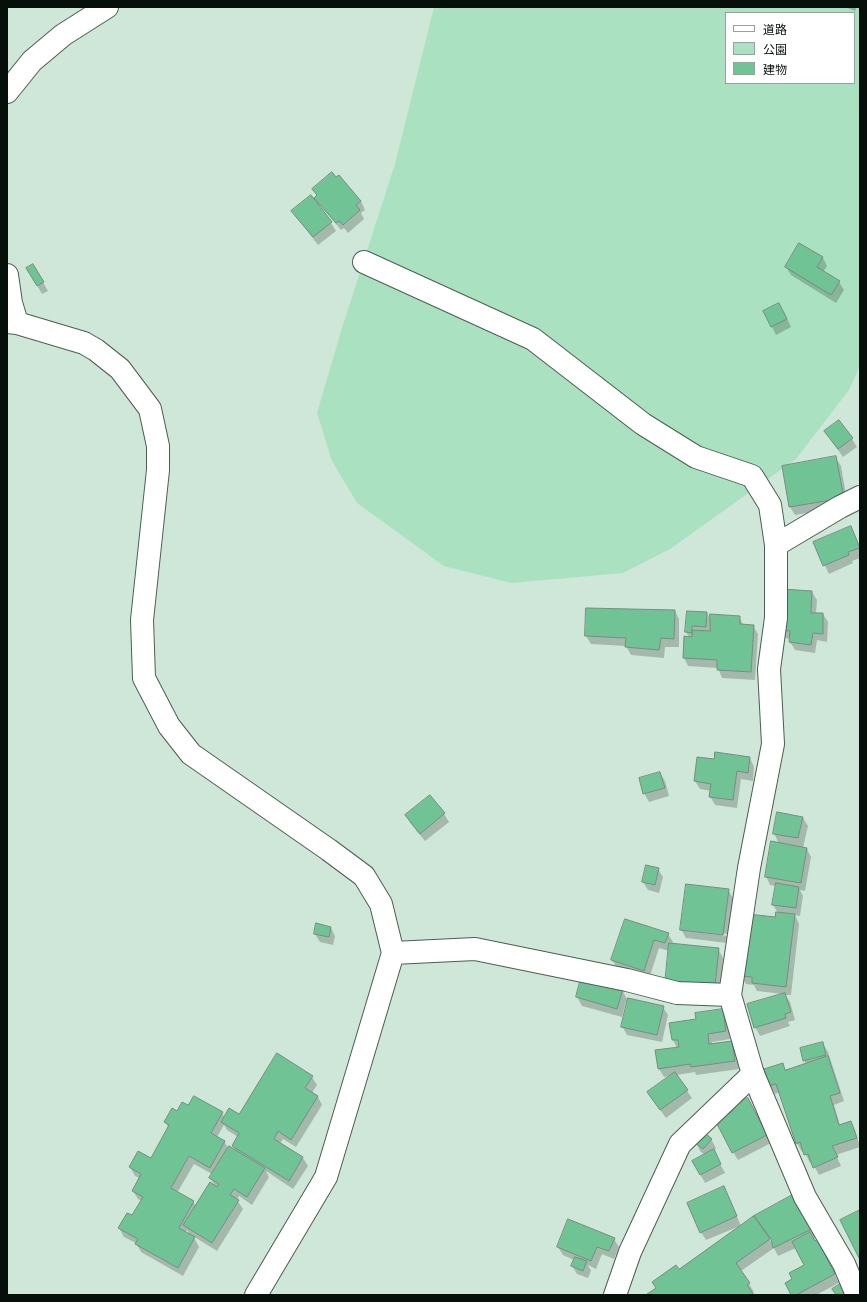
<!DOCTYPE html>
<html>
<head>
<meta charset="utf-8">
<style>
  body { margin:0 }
  #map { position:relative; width:867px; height:1302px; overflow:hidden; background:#cfe7d8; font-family:Lato,"Noto Sans JP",sans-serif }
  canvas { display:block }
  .frame { position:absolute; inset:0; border:8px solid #070f0a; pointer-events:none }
  .legend { position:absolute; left:725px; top:12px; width:130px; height:72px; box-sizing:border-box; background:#fff; border:1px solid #9c9f9d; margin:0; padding:5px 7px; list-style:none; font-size:12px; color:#070f0a }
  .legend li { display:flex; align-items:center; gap:8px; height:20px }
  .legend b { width:20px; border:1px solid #9c9f9d }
</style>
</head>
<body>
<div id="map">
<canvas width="867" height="1302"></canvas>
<div class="frame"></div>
<ul class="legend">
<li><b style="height:5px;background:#fff"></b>道路</li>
<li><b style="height:11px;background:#aae1c0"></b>公園</li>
<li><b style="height:11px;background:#6fc394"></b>建物</li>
</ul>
</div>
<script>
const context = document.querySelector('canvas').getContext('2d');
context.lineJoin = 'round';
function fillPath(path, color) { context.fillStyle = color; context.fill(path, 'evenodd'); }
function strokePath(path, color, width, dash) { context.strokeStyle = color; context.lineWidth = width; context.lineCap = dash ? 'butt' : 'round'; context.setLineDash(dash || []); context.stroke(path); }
fillPath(new Path2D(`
  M434 7H860V366L849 390 796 459 670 549 623 573 511 583 444 566 357 503 332 461 317 413 342 328 395 164ZM726 13H854V83H726Z`), '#aae1c0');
fillPath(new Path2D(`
  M845 7H857L855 11Z
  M338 176 361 201 365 210 361 213 364 219 348 233 344 228 341 230 321 206 316 198 317 196 313 189Z
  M293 211 331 223 336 231 318 245 298 219Z
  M823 258 827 266 823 272 839 282 844 290 836 303 791 275 786 267Z
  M33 265 48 291 42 294 27 268Z
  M784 312 791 327 776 335 772 327Z
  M825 432 852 439 857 447 843 457Z
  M836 458 841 466 848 506 795 515 790 507 783 466Z
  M855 536 860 548V558L852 561 853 563 829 574 814 543Z
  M812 592 817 600 816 614H823L828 622 827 642 817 640 815 653 795 650 790 642V639L785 638 780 630Z
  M587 609 675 611 679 619V647H665L664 658 631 655 626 646 591 644 586 636Z
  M688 612 707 613 711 621 739 617 744 626H753L758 634 755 680 722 678 718 668 688 666 684 658 689 637 686 632Z
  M750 758 754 767 753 781 741 779 737 808 715 805 710 796 711 791 700 789 695 781 715 760Z
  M660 773 665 781 669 796 649 802 644 793Z
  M444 814 449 822 425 841 411 824 406 815Z
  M803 818 808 826 803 848 807 849 811 857 805 891 800 890 803 896 800 916 795 915 799 924 791 995H785L790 1002 795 1020 788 1022 790 1026 760 1036 755 1027 783 994 757 991 754 985 746 984 741 976 778 913 773 905 776 886 770 885 766 876 779 844 774 833Z
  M658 869 663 877 659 893 648 890 643 882Z
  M728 890 733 898 727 943 686 938 681 929ZM686 929 728 934V936L686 931Z
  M625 920 668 934 673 942 672 944 718 949 723 958 720 994 671 992 669 951 659 948 649 979 617 968 612 960Z
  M331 928 335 936 333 945 320 942 315 934Z
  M622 990 627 999 663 1007 668 1015 662 1042 627 1035 622 1026 628 1001H626L622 1017 582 1006 577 997Z
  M723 1010 727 1018 730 1039 712 1042V1045L732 1042 736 1050 739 1069 696 1075 695 1072 676 1075 692 1098 666 1118 648 1093 671 1076 664 1077 659 1069 677 1048 673 1040 697 1020Z
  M823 1044 828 1052 844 1101 834 1105 840 1125 851 1122 855 1130 860 1147 836 1155 841 1166 819 1175 812 1162 810 1163 804 1151 802 1152 797 1143 780 1092 775 1094 770 1085 782 1064 786 1071 806 1064 804 1060Z
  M312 1077 317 1085 312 1093 318 1097 322 1105 296 1147 283 1139 280 1144 303 1158 308 1166 293 1189 266 1171 269 1177 252 1205 239 1196 237 1200 243 1209 217 1251 193 1236 199 1247 183 1276 141 1252 136 1243 124 1237 119 1228 133 1217 141 1201 138 1199 133 1191 140 1178 135 1176 130 1167 151 1160 169 1128 165 1122 178 1112 189 1107 222 1113 225 1118 239 1116ZM224 1125 227 1130 238 1137 233 1146 236 1152 228 1148 224 1141 217 1137ZM194 1164 212 1174 210 1178 215 1186 196 1206 193 1202 177 1193ZM187 1230 190 1235 185 1233Z
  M752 1107 771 1143 738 1160 733 1152 734 1111Z
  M711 1139 716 1148 713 1151 725 1173 705 1183 693 1161 705 1155 700 1151 696 1142Z
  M795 1194 818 1237 813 1239 821 1249 839 1283 816 1295H792L794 1280 805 1265 796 1248 778 1256 774 1248 741 1271 754 1292 752 1293 753 1295H649L678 1271 740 1226 706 1240 701 1232 728 1196 741 1226 754 1216ZM768 1234 773 1241 774 1247 767 1235Z
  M614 1239 619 1247 614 1259 602 1254 596 1269 588 1265 591 1271 588 1278 577 1274 572 1266 574 1260 563 1255 558 1247Z`), '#0003');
const building = new Path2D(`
  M332 172 336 177 339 175 361 201 356 205 360 210 343 225 339 221 336 223 314 198 317 195 312 189Z
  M311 195 332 222 313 237 291 211Z
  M799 243 823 257 817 267 840 281 831 295 785 267Z
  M33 264 44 282 37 286 26 268Z
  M779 303 787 319 771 327 763 311Z
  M839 420 853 438 838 449 824 431Z
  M836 456 844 498 789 507 782 466Z
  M851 526 860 548 848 552 849 555 823 566 813 542Z
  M782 589 812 591 811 613H823V634L813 633 811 645 789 642 790 631 779 630Z
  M586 608 675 610 674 639 661 638 659 650 625 647 626 638 585 636Z
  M687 611 707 612 706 627 692 626V633L685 632Z
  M710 614 740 616V624L754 625 751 672 717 670V660L683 658 684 636 692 637V630L710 631Z
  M715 752 750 757 748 773 737 771 733 800 709 797 711 784 694 781 697 757 714 759Z
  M660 772 665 788 643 794 639 778Z
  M430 795 445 813 420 834 405 815Z
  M777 812 803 817 798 838 773 834Z
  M771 841 807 848 801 883 765 877Z
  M646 865 659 868 655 885 642 882Z
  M776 883 799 887 796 908 772 905Z
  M686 884 729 889 723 935 680 930Z
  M776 912 795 914 786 987 752 983V977L740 976 748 914 775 917Z
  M625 919 669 933 665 943 654 940 644 971 611 960Z
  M316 923 331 927 329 937 314 934Z
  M669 943 719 948 715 986 679 982 678 986 665 984Z
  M581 978 623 989 617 1009 576 997Z
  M785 993 791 1012 785 1014 786 1018 754 1028 747 1004Z
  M628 998 664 1006 657 1035 621 1027Z
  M723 1009 726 1031 708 1034 709 1044 732 1041 735 1061 691 1067 690 1064 658 1069 655 1050 679 1047 678 1040H672L669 1023 696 1019 695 1013Z
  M823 1042 826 1055 803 1061 800 1048Z
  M277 1053 313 1076 305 1088 318 1096 291 1140 278 1131 274 1139 303 1157 289 1181 232 1146 239 1133 221 1122 229 1108 239 1114Z
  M828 1056 840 1093 830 1096 839 1125 851 1121 857 1138 832 1146 838 1157 813 1168 808 1154 804 1155 800 1142 796 1144 776 1084 769 1086 764 1069 783 1063 785 1070Z
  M675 1072 688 1090 660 1110 647 1092Z
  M194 1096 223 1112 211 1133 225 1141 210 1168 189 1156 171 1188 194 1201 179 1228 195 1237 178 1268 135 1244 138 1239 118 1228 127 1213 132 1215 143 1197 132 1191 141 1174 129 1167 138 1151 151 1158 169 1125 164 1122 172 1108 177 1111 182 1102 188 1105Z
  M748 1098 767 1135 732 1153 715 1120 733 1111 730 1106Z
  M704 1132 712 1139 703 1149 694 1142Z
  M229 1146 265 1168 247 1197 234 1189 230 1195 239 1200 212 1243 183 1225 210 1182 217 1187 219 1184 209 1178Z
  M714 1149 721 1164 700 1175 692 1161Z
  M724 1186 737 1216 700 1233 687 1203Z
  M796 1193 814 1228 773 1248 771 1239 754 1216Z
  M860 1210V1260L840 1220Z
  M754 1216 770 1239 736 1263 750 1283 747 1285 754 1295H648L647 1294 656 1288 652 1282 676 1265 679 1269Z
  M568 1219 615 1238 609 1251 597 1247 591 1261 557 1247Z
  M810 1232 815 1241 817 1239 835 1274 796 1295H791L785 1283 792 1279 789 1273 804 1265 792 1242Z
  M575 1257 587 1261 583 1271 571 1266Z
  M842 1283 847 1292 843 1295H836L832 1289Z`);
fillPath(building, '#6fc394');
strokePath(building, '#778d7f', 1);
const street = new Path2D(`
  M7 92 32 61 63 35 107 7
  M364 262 533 339 643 424 696 457 752 476 770 505 776 545V618L769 669 773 744 749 868 730 995 753 1074 680 1144 630 1252 615 1295
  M7 275 11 303 17 323
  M7 322 17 323 84 343 96 350 120 369 150 409 158 446V470L142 620 144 678 169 726 191 754 329 850 364 876 381 904 393 953 326 1177 256 1295
  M776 545 840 507 860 497
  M393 953 475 949 627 980 677 993 730 995`);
const secondary = new Path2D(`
  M753 1074 805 1197 844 1264 857 1295`);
strokePath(street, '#4a5f52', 24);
strokePath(secondary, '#4a5f52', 24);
strokePath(street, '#fff', 22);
strokePath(secondary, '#fff', 22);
</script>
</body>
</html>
